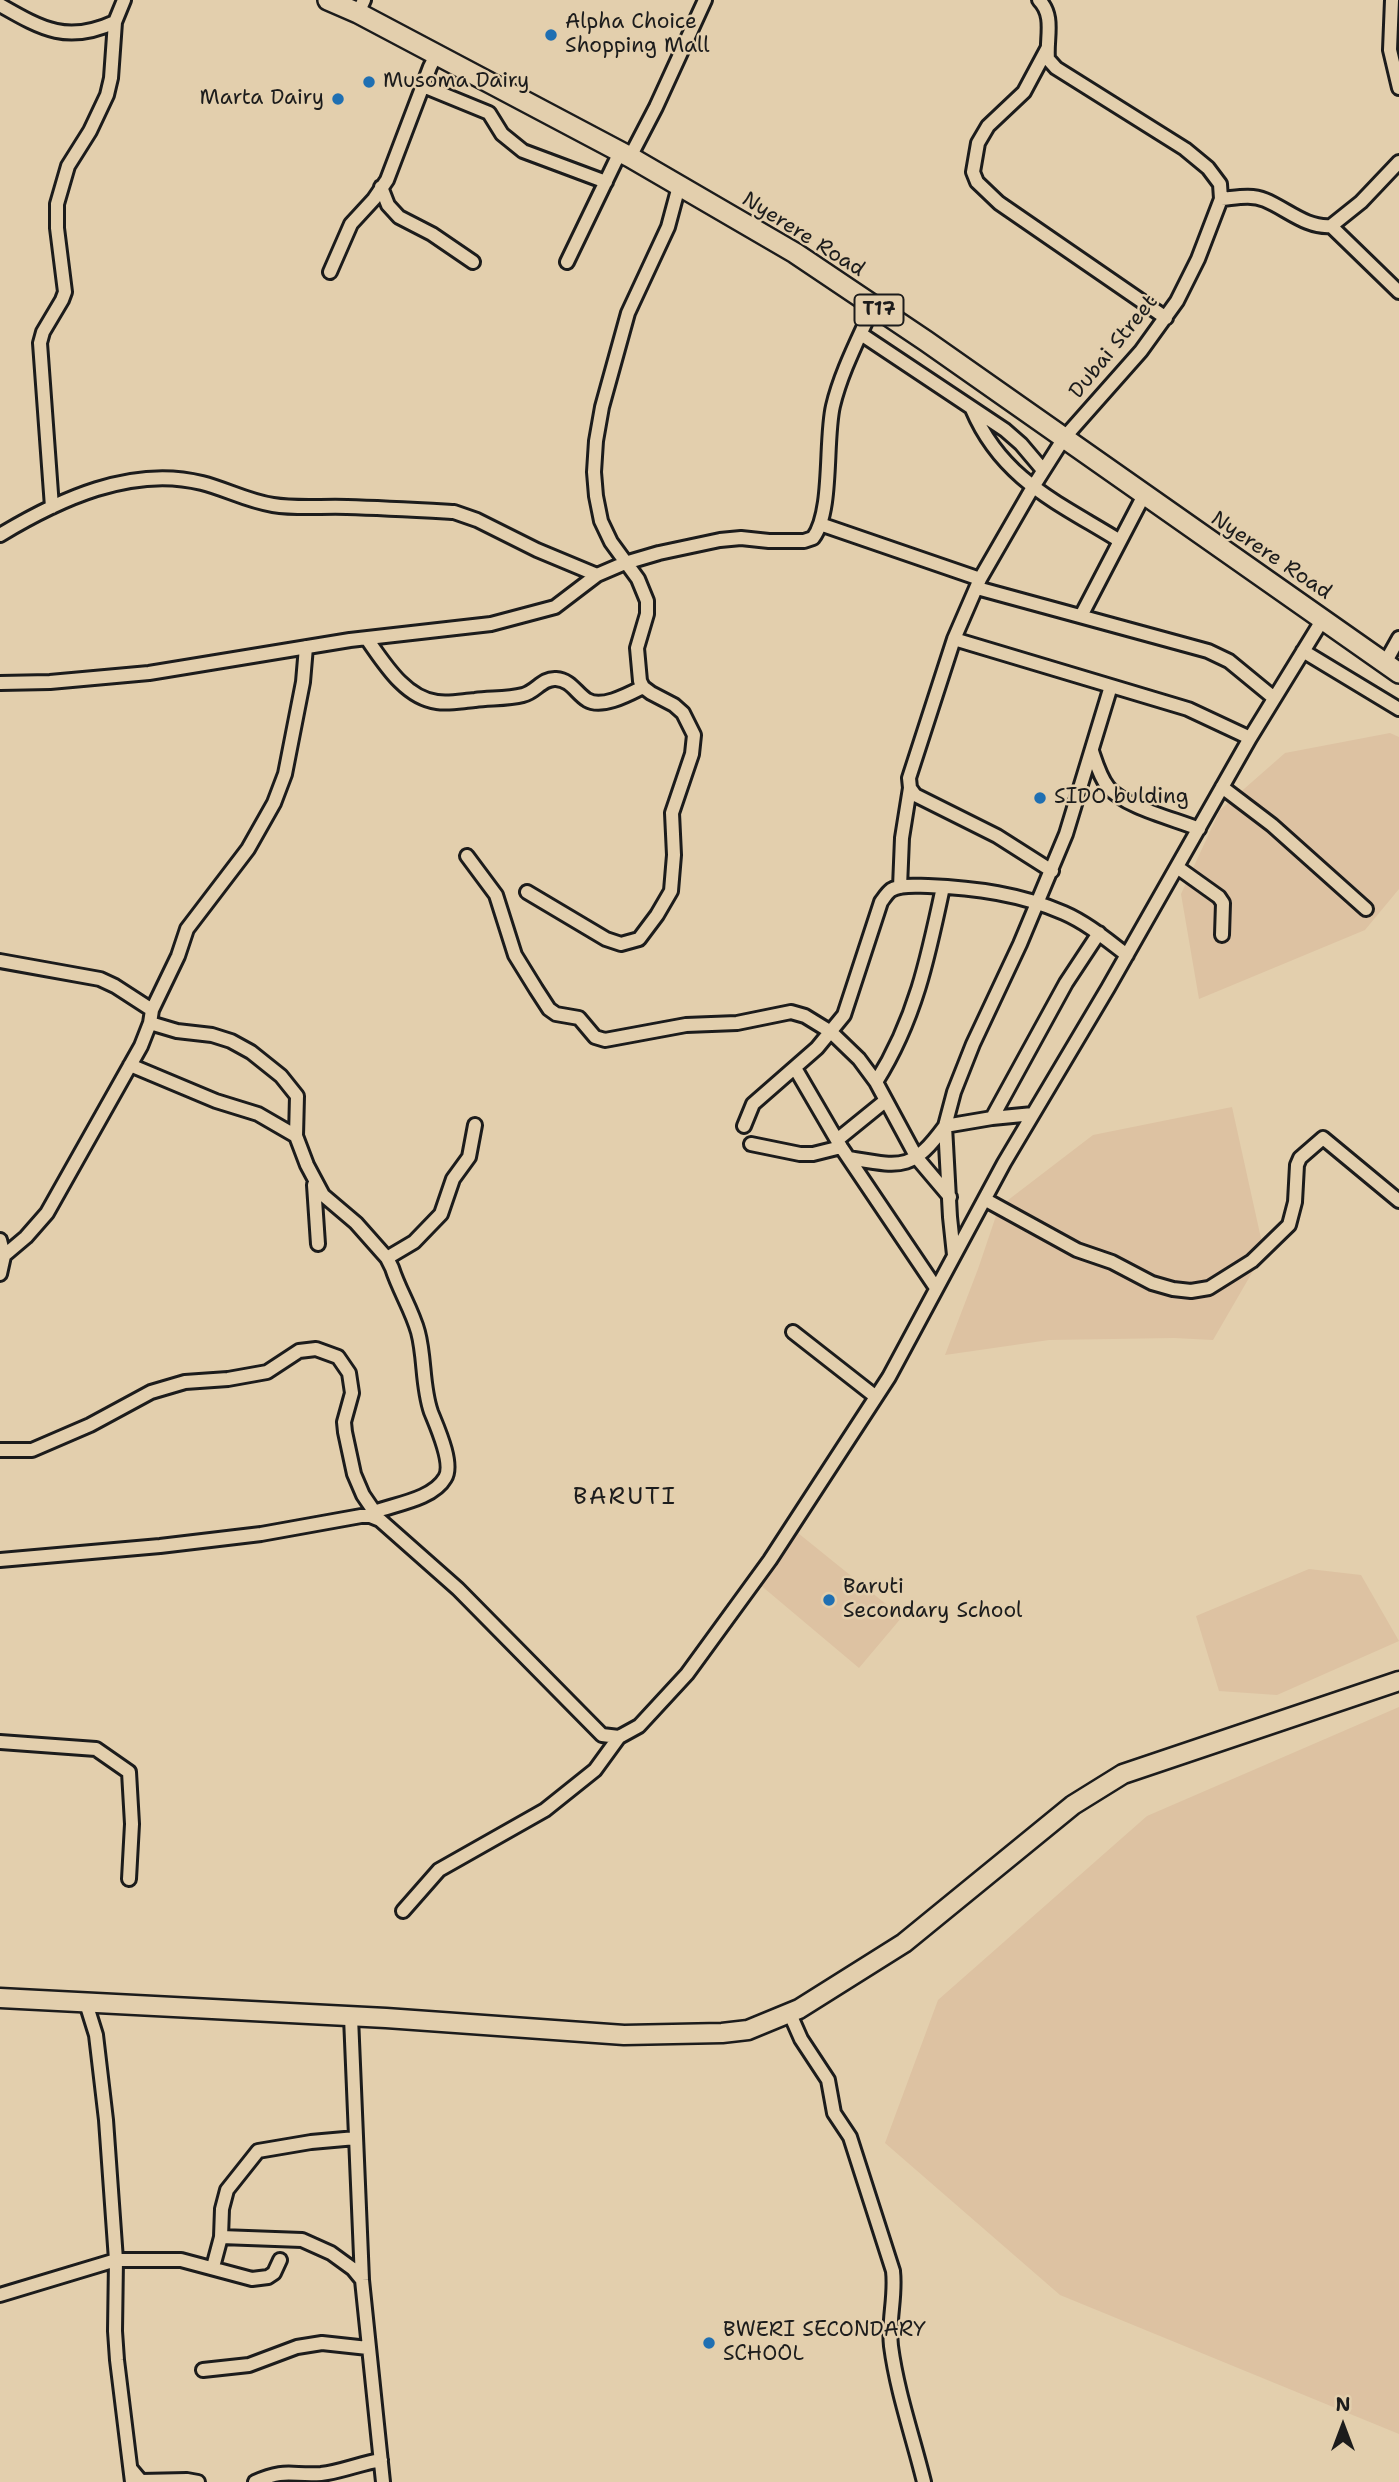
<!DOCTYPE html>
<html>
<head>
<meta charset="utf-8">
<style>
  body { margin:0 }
  #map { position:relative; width:1399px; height:2482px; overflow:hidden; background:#e3cfad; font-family:"Shantell Sans",sans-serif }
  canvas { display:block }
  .north { position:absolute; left:1308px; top:2391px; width:70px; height:70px; -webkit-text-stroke:5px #e3cfad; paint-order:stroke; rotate:0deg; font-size:19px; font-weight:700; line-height:28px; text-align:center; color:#1c1c1c }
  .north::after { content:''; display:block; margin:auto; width:24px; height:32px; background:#1c1c1c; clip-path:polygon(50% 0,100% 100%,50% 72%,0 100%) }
</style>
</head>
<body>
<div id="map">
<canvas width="1399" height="2482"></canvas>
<div class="north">N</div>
</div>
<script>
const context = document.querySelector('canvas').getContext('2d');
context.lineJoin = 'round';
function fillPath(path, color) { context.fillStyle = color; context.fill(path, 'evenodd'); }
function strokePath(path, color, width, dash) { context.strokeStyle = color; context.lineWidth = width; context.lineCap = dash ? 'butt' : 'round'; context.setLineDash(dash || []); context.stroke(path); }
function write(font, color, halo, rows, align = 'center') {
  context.font = font + ' "Shantell Sans",sans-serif'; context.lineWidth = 5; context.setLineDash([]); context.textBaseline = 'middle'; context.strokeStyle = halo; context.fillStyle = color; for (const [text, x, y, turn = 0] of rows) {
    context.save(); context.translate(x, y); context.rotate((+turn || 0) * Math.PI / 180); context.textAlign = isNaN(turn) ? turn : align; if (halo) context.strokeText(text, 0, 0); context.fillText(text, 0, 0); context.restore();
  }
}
fillPath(new Path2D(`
  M1390 733 1399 737V889L1365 930 1199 999 1181 894 1220 810 1285 753Z
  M1232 1107 1264 1252 1213 1340 1174 1338 1049 1340 945 1355 978 1269 999 1207 1093 1135Z
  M798 1533 902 1617 859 1668 758 1583Z
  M1309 1569 1361 1575 1399 1641 1277 1695 1219 1691 1196 1616Z
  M1399 1707V2434L1060 2295 885 2143 938 2000 1147 1816Z`), '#ddc2a2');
const street = new Path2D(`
  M1039 0C1055 16 1046 38 1048 59L1056 68 1185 149 1208 168 1220 184 1221 199 1198 259 1177 301 1141 351 1064 438 1033 487 980 579 954 639 909 778 910 788 915 795 997 836 1052 871
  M1392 0 1390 50 1399 88
  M0 5C42 29 67 44 115 22
  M358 13 364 0
  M1047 49 1024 92 988 126 978 143 973 172 977 182 999 203 1166 318
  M423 86 489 113 502 134 523 151 606 182
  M630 157 656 107 705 0
  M381 187 388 205 399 217 432 234 473 262
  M1221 199C1235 198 1251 194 1265 200 1287 209 1306 228 1331 226L1361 202 1399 162
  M1331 226 1399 292
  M567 262 620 152
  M330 272 351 224 374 199 387 180 430 67 436 55
  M861 334 1005 430 1021 444 1043 470
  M972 409C1002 480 1059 503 1120 541
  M52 507 40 343 43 332 62 300 65 292 57 228V204L68 166 90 131 107 95 111 78 115 22 124 0
  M820 524 980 579
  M0 535C58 500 132 465 202 483 226 489 247 501 273 505 297 509 323 506 347 507 383 508 418 510 454 512L477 520 537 550 597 575
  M977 588 1208 651 1229 661 1274 698
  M1081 616 1144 495
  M367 639C384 663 405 698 437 702 449 704 462 701 475 700 490 698 508 699 523 695 536 692 542 678 556 679 571 680 576 693 587 700 602 709 629 694 643 687
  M954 639 1188 709 1250 738
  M1303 651 1399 709
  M1385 663 1399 638
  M0 683 50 682 149 673 350 640 491 624 555 607 597 575 625 563 659 553 720 540 741 538 769 541H804L813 538C833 512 825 440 833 406 841 372 859 338 873 306
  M1092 751C1096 763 1100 777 1108 787 1124 807 1175 819 1199 829
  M1222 787 1272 825 1366 909
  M467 856 496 895 515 955 536 989 549 1009 556 1014 579 1018 595 1037 605 1040 686 1025 737 1023 791 1012 805 1016 831 1032 859 1059 876 1082 917 1158 950 1197
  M1177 867 1219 897 1223 903 1222 935
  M900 887 902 838 910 788
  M527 892 606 939 621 944 639 939 657 915 671 891 674 855 672 813 692 754 694 735 683 713 674 705 651 693 643 687 640 681 637 648 647 614V601L638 579 611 542 601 521 596 496 594 472 596 441 602 407 628 313 668 227 679 186
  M0 961 100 979 115 986 152 1010
  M150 1023 177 1031 212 1035 231 1041 251 1052 281 1076 297 1096 296 1136 307 1165 323 1195 356 1223 387 1258 392 1268C399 1290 412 1310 418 1332 425 1358 422 1386 431 1412 437 1427 454 1464 445 1478 433 1499 396 1504 374 1512
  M130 1065 216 1101 258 1114 296 1136
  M795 1068 841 1147 936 1288
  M876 1082C915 1020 928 958 943 887
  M992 1118 1066 983 1099 933
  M744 1126 753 1104 817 1048 844 1015 881 902C884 898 887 893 891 890 901 884 916 886 928 886 975 888 1021 894 1064 913 1087 923 1107 940 1127 955
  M837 1140 885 1101
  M751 1144 800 1154H813L841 1147
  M849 1158C902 1167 912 1171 945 1126L992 1118 1033 1114
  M314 1185 318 1244
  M986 1200 1077 1250 1112 1262 1152 1283 1173 1289 1191 1291 1209 1288 1252 1261 1289 1225 1295 1202 1297 1165 1300 1158 1323 1138 1399 1201
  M0 1240 4 1256 0 1274
  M954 1255 950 1217 945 1126 954 1092 973 1044 1020 944 1066 834 1111 686
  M387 1258 414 1242 441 1214 453 1179 469 1157 475 1125
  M0 1259 26 1237 47 1213 141 1046 150 1023 152 1010 178 956 187 929 248 849 274 803 285 774 303 682 306 647
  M793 1332 876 1397
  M0 1450H32L90 1425 151 1392 185 1382 228 1379 267 1372 299 1351 316 1349 338 1357 349 1373 352 1393 344 1422 345 1432 354 1474 363 1495 378 1517
  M0 1560 160 1546 261 1534 361 1516H370L380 1520 458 1589 602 1735 619 1737
  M0 1742 96 1749 129 1772 132 1824 129 1879
  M403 1911 439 1870 545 1810 595 1770 619 1737 639 1726 687 1674 770 1560 889 1377 1004 1163 1108 988 1250 738 1323 619
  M86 2003 96 2035 106 2120 116 2260 115 2331 117 2360 132 2482
  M790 2014 801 2039 828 2080 834 2113 850 2137 893 2271C896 2297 888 2320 891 2346 897 2392 913 2437 924 2482
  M351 2017 362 2280 383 2482
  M221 2237 302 2240 331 2253 353 2269 362 2280
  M213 2267 221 2237 222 2209 227 2190 258 2151 311 2142 356 2138
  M0 2295 116 2260H181L252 2279 268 2277 274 2273 280 2260
  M203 2370 249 2365 297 2347 322 2343 368 2348
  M131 2469 141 2481 187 2480 198 2482
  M255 2482C285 2468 292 2476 321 2474 341 2472 361 2463 381 2460`);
const secondary = new Path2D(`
  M0 1998 386 2018 624 2035 722 2033 748 2030 799 2009 904 1943 1073 1805 1123 1774 1399 1681`);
const primary = new Path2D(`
  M328 0 358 13 630 157 795 253 926 341 1399 673`);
strokePath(street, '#1c1c1c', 18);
strokePath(secondary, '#1c1c1c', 23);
strokePath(primary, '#1c1c1c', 24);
strokePath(street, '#e3cfad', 12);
strokePath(secondary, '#e3cfad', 18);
strokePath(primary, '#e3cfad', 19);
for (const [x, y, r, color] of [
  [551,35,7,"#1f6fb2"],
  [369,82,7,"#1f6fb2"],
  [338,99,7,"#1f6fb2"],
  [1040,798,7,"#1f6fb2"],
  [829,1600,7,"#1f6fb2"],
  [709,2343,7,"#1f6fb2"]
]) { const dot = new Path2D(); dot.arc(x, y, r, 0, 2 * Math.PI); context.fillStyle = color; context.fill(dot); strokePath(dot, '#e3cfad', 2.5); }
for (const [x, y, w] of [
  [879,310,49]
]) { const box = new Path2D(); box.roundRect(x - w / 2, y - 15.5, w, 31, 5); context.fillStyle = '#e3cfad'; context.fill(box); strokePath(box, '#1c1c1c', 2); }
write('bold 19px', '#1c1c1c', null, [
  ["T17",879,310]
]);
write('21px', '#1c1c1c', '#e3cfad', [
  ["Alpha Choice",565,23],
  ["Shopping Mall",565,47],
  ["Musoma Dairy",383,82],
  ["Marta Dairy",324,99,"right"],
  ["SIDO bulding",1054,798],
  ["Baruti",843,1588],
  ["Secondary School",843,1612],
  ["BWERI SECONDARY",723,2331],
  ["SCHOOL",723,2355]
], 'left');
write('21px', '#1c1c1c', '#e3cfad', [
  ["Nyerere Road",803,235,32],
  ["Dubai Street",1114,347,-51],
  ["Nyerere Road",1271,556,34]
]);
context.letterSpacing = '2px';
write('24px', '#1c1c1c', '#e3cfad', [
  ["BARUTI",625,1498]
]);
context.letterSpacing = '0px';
</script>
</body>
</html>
